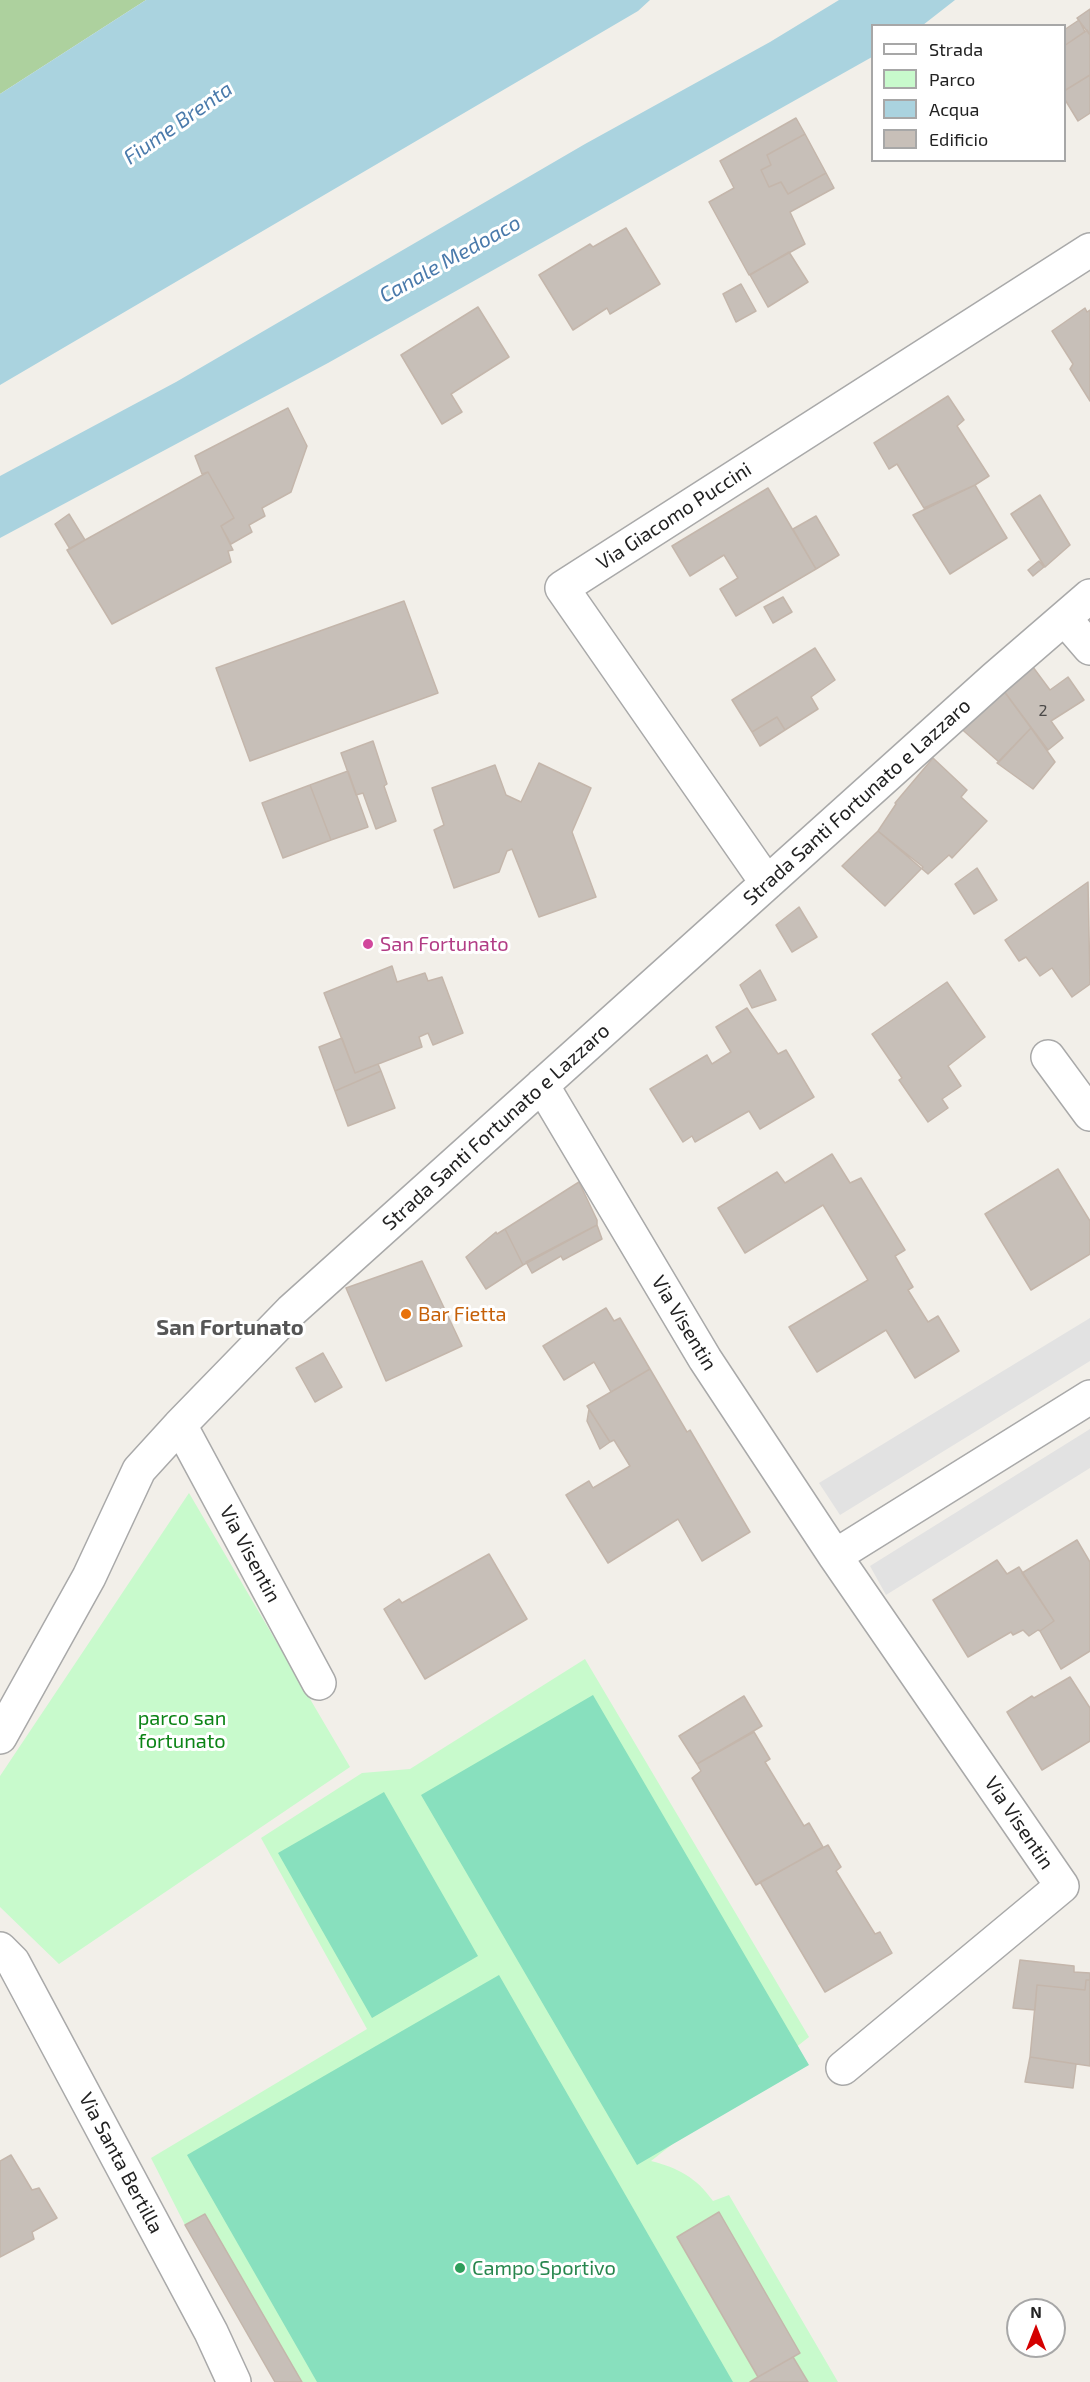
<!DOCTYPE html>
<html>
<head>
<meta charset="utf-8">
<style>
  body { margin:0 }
  #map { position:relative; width:1090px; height:2382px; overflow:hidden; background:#f2efe9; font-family:"Exo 2",sans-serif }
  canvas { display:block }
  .legend { position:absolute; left:871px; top:24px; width:195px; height:138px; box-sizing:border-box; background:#fff; border:2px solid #a7a7a7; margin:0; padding:8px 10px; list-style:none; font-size:18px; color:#222 }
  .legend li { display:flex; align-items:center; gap:12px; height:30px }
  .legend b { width:30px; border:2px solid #a7a7a7 }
  .north { position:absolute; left:1006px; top:2298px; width:60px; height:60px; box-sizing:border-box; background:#fff; border:2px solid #a7a7a7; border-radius:50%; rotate:0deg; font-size:16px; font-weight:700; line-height:24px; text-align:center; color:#222 }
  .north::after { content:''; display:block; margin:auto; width:21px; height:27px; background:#d40000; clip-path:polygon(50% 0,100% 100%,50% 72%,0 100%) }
</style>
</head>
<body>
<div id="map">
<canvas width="1090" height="2382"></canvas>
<ul class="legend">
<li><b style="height:8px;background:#fff"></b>Strada</li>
<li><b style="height:16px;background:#c8facc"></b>Parco</li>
<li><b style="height:16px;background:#aad3df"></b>Acqua</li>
<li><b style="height:16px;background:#c7bfb8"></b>Edificio</li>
</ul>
<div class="north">N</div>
</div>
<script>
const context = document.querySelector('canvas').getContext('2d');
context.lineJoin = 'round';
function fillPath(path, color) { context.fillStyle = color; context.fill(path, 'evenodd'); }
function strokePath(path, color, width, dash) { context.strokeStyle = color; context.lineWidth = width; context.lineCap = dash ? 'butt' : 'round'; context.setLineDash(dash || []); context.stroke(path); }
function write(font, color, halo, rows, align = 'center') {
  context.font = font + ' "Exo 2",sans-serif'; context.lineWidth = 6; context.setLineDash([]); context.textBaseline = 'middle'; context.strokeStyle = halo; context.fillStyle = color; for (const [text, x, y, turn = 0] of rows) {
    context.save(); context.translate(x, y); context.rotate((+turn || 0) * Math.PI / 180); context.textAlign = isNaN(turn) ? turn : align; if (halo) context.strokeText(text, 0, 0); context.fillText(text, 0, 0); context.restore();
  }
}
fillPath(new Path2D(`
  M0 0H146L0 94Z`), '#add19e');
fillPath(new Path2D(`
  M189 1493 350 1767 59 1964 0 1907V1776Z
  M585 1659 809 2037 651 2161C678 2168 696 2177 713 2201L729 2195 838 2382H275L185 2225 151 2158 367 2029 261 1838 362 1773 410 1769Z`), '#c8facc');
fillPath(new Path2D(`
  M593 1695 809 2065 637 2165 421 1795Z
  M384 1792 478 1956 372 2018 278 1853Z
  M499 1975 733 2382H317L187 2155Z`), '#88e0be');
fillPath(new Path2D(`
  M1090 1318V1361L840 1515 819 1483Z
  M1090 1429V1468L886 1595 870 1566Z`), '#e2e2e2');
fillPath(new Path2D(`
  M146 0H650L638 11 0 385V94Z
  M839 0H955L923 25 872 26V57L328 363 0 538V476L176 382 585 144 770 42Z`), '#aad3df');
const building = new Path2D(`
  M1090 9V35L1077 18Z
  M1079 20 1085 32 1064 46V30Z
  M1087 30 1090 35V75L1064 91V46Z
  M1090 75V113L1078 121 1064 98V91Z
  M796 118 805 134 767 155 771 165 761 170 769 187 781 182 788 194 826 173 834 188 790 212 805 244 749 275 709 202 734 188 720 161Z
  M805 134 826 173 788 194 781 182 769 187 761 170 771 165 767 155Z
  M626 228 660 284 610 314 607 308 573 330 539 275 590 244 593 247Z
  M789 252 808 282 768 307 750 275Z
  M741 284 756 311 736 322 723 294Z
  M478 307 509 357 451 394 462 412 442 424 401 355Z
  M1085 308 1087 312 1090 310V401L1070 369 1073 364 1052 331Z
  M948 396 964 420 957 426 989 476 975 485 924 508 897 464 889 469 874 443Z
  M288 408 307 446 291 492 262 508 265 516 249 525 252 532 231 544 221 526 234 518 208 472 202 474 195 456Z
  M208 472 234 518 221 526 233 550 228 551 231 562 112 624 67 550Z
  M975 485 1007 538 950 574 913 515Z
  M768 488 816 569 736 616 720 589 738 578 724 555 690 576 672 546Z
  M1040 495 1070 545 1045 567 1011 514Z
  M69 514 85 540 70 549 55 524Z
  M816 516 839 555 816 569 793 529Z
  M1039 561 1044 567 1033 576 1028 570Z
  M783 597 792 612 773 623 764 607Z
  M404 601 438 693 250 761 216 668Z
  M815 648 835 680 811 697 818 709 785 730 777 717 752 732 732 700Z
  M1027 659 1050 690 1068 677 1084 700 1051 721 1063 738 1048 750 998 683Z
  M998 683 1031 728 999 762 957 725Z
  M777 717 785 730 760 746 752 732Z
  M1031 728 1055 762 1033 789 997 763Z
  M373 741 387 784 384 786 396 821 376 829 363 793 356 795 341 753Z
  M933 758 967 790 961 797 987 821 952 858 949 855 928 874 878 831 896 804 895 803Z
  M539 763 591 788 572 832 596 897 539 917 512 849 507 851 499 872 454 888 434 830 444 825 432 788 495 765 506 795 521 802Z
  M348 771 368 827 331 840 310 785Z
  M310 785 331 840 283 858 262 803Z
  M878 831 923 867 885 906 842 866Z
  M977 868 997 900 974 914 955 884Z
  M1088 882 1090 984 1072 997 1052 968 1040 976 1026 957 1019 961 1005 940Z
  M799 907 817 937 792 952 776 925Z
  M392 966 397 982 425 973 428 981 442 977 463 1033 433 1045 428 1033 419 1037 422 1047 355 1073 324 993Z
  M760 970 776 1000 752 1008 740 985Z
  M947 982 985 1037 948 1066 961 1086 942 1099 948 1108 928 1122 899 1080 902 1078 872 1034Z
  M747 1008 778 1054 786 1050 814 1097 760 1129 749 1111 695 1142 692 1136 683 1142 650 1089 707 1055 712 1064 731 1052 716 1027Z
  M342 1038 355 1073 378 1064 381 1071 335 1091 319 1047Z
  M381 1071 395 1108 348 1126 335 1091Z
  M832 1154 850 1183 861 1178 905 1250 895 1256 913 1287 908 1290 928 1322 938 1316 959 1351 915 1378 886 1330 817 1372 789 1327 868 1280 823 1205 745 1253 718 1208 777 1172 785 1183Z
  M1058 1169 1090 1221V1254L1031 1290 985 1214Z
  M579 1182 597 1220V1225L523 1265 505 1229Z
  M597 1225 602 1239 563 1260 561 1256 532 1273 526 1262Z
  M505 1229 523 1265 486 1289 466 1257 496 1232 497 1234Z
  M422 1261 462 1346 386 1381 346 1288Z
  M606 1308 614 1321 620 1318 650 1369 611 1392 594 1362 564 1380 543 1346Z
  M323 1353 342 1387 315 1402 296 1368Z
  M650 1369 687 1432 690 1430 750 1532 702 1561 678 1519 608 1563 566 1495 589 1481 593 1488 630 1466 614 1440 610 1442 587 1406Z
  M589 1409 610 1442 600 1449 587 1421Z
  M1077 1540 1090 1562V1651L1061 1669 1040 1631 1054 1621 1022 1573Z
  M489 1554 527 1619 425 1679 384 1609 399 1599 402 1603Z
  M997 1560 1007 1574 1019 1567 1054 1621 1040 1631 1038 1630 1029 1636 1023 1630 1013 1635 1011 1632 968 1657 933 1600Z
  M1070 1677 1090 1708V1741L1042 1770 1007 1712 1032 1696 1034 1698Z
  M744 1696 762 1726 697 1764 679 1736Z
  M754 1732 770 1759 765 1762 804 1826 809 1823 823 1847 756 1885 692 1778 701 1771 697 1764Z
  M828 1845 841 1867 836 1871 875 1934 880 1932 892 1953 825 1992 760 1882Z
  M1020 1960 1074 1966V1972L1090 1973V1980H1086L1085 1990 1037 1985 1035 2010 1013 2008Z
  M1086 1980H1090V2066L1030 2057 1037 1985 1085 1990Z
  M1030 2057 1076 2064 1073 2088 1025 2082Z
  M11 2155 32 2190 39 2188 57 2218 32 2232 34 2239 0 2257V2161Z
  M719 2212 800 2353 758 2377 677 2237Z
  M205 2214 302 2382H275L185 2225Z
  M793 2357 808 2382H750L758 2377Z`);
fillPath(building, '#c7bfb8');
strokePath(building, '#c4b6ab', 1.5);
const minor = new Path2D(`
  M1065 619 1090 648
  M767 883 562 588 1090 250
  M1048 1057 1090 1114
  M542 1085 705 1359 835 1556 1062 1886 843 2068
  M180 1425 319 1683
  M835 1556 1090 1397
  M0 1737 89 1577 139 1470 180 1425 291 1311 995 678 1090 596
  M0 1949 13 1962 211 2332 234 2382`);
strokePath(minor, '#a9a9a9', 36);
strokePath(minor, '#fff', 33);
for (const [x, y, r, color] of [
  [368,944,6,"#d1479c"],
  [406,1314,6,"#e8710a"],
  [460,2268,6,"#2e9e5b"]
]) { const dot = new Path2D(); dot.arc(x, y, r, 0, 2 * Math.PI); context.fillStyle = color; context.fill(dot); strokePath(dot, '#fff', 2); }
write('16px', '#4b4948', null, [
  ["2",1043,711]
]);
write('20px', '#222', '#fff', [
  ["Via Giacomo Puccini",674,516,-33],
  ["Strada Santi Fortunato e Lazzaro",857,802,-42],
  ["Strada Santi Fortunato e Lazzaro",496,1127,-42],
  ["Via Visentin",684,1323,59],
  ["Via Visentin",250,1554,62],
  ["Via Visentin",1019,1823,56],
  ["Via Santa Bertilla",121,2163,62]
]);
write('20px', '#b23c85', '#fff', [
  ["San Fortunato",380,944]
], 'left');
write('20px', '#c56008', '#fff', [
  ["Bar Fietta",418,1314]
], 'left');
write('20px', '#0c8416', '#fff', [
  ["parco san",182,1718],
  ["fortunato",182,1741]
]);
write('20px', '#27864d', '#fff', [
  ["Campo Sportivo",472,2268]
], 'left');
write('italic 21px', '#4a7aab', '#fff', [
  ["Fiume Brenta",178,123,-35],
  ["Canale Medoaco",450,259,-29]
]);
write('bold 22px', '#555', '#fff', [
  ["San Fortunato",230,1328]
]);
</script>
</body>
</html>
